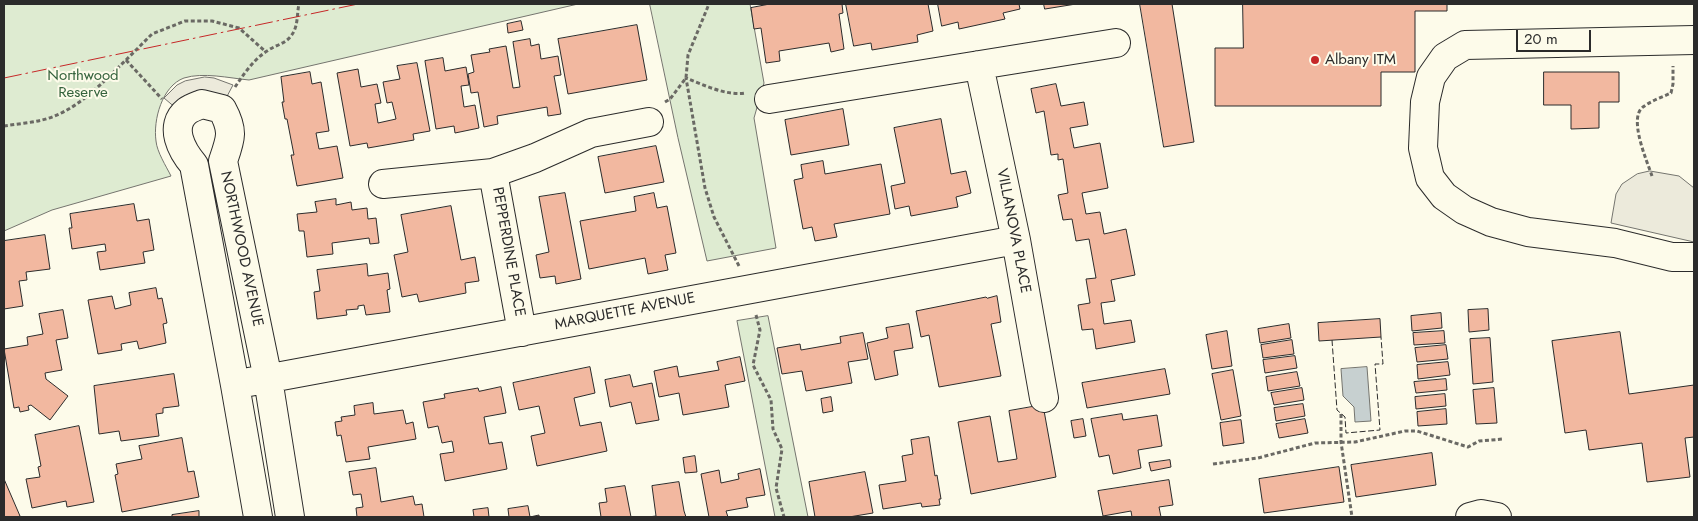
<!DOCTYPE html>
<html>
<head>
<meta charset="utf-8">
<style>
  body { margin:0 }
  #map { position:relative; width:1698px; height:521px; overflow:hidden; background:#fdfbea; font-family:Jost,sans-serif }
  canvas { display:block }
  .frame { position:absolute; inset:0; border:5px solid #2b2b2b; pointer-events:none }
  .scale { position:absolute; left:1516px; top:30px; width:75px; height:22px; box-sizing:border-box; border:2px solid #2b2b2b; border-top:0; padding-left:6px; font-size:15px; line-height:18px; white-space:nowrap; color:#2b2b2b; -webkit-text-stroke:4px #fdfbea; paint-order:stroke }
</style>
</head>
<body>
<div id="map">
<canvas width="1698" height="521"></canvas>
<div class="frame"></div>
<div class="scale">20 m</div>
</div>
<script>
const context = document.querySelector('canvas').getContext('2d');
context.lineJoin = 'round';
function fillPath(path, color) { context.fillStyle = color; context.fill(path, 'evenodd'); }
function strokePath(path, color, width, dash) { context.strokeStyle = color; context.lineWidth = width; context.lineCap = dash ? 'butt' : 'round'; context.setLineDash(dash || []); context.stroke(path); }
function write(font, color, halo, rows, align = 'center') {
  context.font = font + ' Jost,sans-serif'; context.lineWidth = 4; context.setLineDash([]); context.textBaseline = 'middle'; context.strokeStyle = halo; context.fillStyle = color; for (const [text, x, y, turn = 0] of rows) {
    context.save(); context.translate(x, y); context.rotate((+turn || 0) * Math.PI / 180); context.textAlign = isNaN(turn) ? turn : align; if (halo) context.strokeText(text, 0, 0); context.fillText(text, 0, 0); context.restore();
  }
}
const green = new Path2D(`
  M4 4H578L249 80C229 78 203 72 184 78 162 86 153 120 156 141 157 152 166 166 171 176L52 210 4 231Z
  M650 4H750L764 83 754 118 776 248 707 261 678 138Z
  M768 316 808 517H775L737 321Z`);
fillPath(green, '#deebd1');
strokePath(green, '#74746e', 1);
const parking = new Path2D(`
  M205 77 214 78 233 85 224 102 177 109 164 98 177 85 185 81Z
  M1650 171 1679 176 1694 188V242L1611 223 1616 194 1622 184 1637 174Z`);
fillPath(parking, '#eceadb');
strokePath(parking, '#74746e', 1);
const water = new Path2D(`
  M1367 367 1371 421 1355 422 1354 407 1343 396 1341 369Z`);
fillPath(water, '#c7d0d0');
strokePath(water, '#74746e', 1);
const building = new Path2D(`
  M770 4H842L843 13 839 14 844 49 831 52 829 43 779 51 780 61 766 63 761 28 754 29 751 8Z
  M846 4H928L933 31 917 35 918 42 872 50 871 43 854 46Z
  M938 4H1019L1020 9 1003 13 1005 19 959 29 958 22 942 26Z
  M1044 4H1076L1045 9Z
  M1140 4H1172L1194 142 1164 147Z
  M1243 4H1447V11H1415V72H1381V106H1215V48H1243Z
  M521 21 523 30 508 33 507 24Z
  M637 25 647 80 568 94 558 39Z
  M530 39 531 46 539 44 541 59 558 56 561 75 554 76 561 114 548 116 547 107 497 116 498 124 484 127 478 92 471 93 468 74 474 72 471 55 490 52 489 49 506 46 513 88 520 87 513 42Z
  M443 58 445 71 466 67 469 85 461 86 464 107 475 105 479 128 455 133 454 126 436 129 425 61Z
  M417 63 430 131 413 134 414 140 368 148 367 143 350 146 337 73 358 69 361 87 377 84 381 103 375 104 378 123 396 119 392 102 387 103 383 82 400 79 397 66Z
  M310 72 312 84 321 82 329 131 316 133 319 149 337 146 343 178 297 186 291 155H294L287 119H285L282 102H284L281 77Z
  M1544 72H1619V102H1599V128L1571 129V105H1544Z
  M1056 84 1061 106 1084 102 1088 125 1070 128 1074 148 1100 143 1108 188 1082 193 1086 214 1100 212 1104 234 1126 229 1135 275 1111 280 1115 301 1101 303 1104 324 1131 320 1135 342 1096 349 1093 329 1082 330 1078 305 1090 303 1086 279 1096 278 1089 239 1076 241 1072 219 1063 220 1058 195 1068 193 1063 159 1058 160V154L1051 155 1044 111 1036 113 1031 89Z
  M843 109 849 145 791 155 785 120Z
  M941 119 951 174 966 171 971 193 956 197 958 207 911 216 909 206 895 209 891 186 905 183 894 128Z
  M656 146 664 182 605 193 598 157Z
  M823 161 825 174 881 164 890 214 834 224 837 237 815 241 812 227 803 229 794 180 803 178 801 165Z
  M565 193 581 279 556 284 555 276 540 278 536 255 549 252 539 197Z
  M654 193 657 208 667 206 676 253 665 255 668 270 648 274 645 258 589 269 580 221 636 211 634 197Z
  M336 199V205L351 202 352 210 367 208 368 219 376 218 379 243 370 244 369 238 332 243 333 254 307 257 304 231H299L297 214 317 212 315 202Z
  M134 204 137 221 149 219 154 250 143 252 145 263 100 270 97 252 106 251 105 244 72 249 69 228H72L70 214Z
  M451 206 461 260 475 257 479 281 465 283 466 293 419 302 417 294 402 297 394 255 408 252 401 215Z
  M45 235 50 269 26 272 27 280 19 281 23 306 4 309V241Z
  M367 264 368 276 388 273 390 289 387 290 390 312 366 315 364 305 358 306V309L346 310 347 315 317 319 314 292 320 291 317 270Z
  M156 288 158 299 162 298 167 323 163 324 166 343 139 349 137 341 121 344 122 350 98 354 88 300 112 296 115 309 131 305 129 293Z
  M997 296 1001 322 991 324 1001 376 939 387 929 335 921 337 916 311 986 297 987 298Z
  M1488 309 1489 330 1469 332 1468 310Z
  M63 310 68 338 56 340 62 370 45 373 46 379 68 396 50 420 31 405 28 406 29 410 20 412 19 407 14 408 4 349 28 345 27 337 43 334 39 314Z
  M1441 313 1442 328 1412 331 1411 316Z
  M1380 319 1381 337 1319 341 1318 323Z
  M909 324 913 348 894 351 898 375 875 380 867 343 888 338 886 328Z
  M1289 324 1291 338 1260 343 1258 329Z
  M1227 331 1232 366 1212 369 1206 335Z
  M1444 331 1445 343 1414 345 1413 333Z
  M1620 332 1629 394 1694 385V437L1685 438 1690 477 1647 482 1642 443 1589 450 1586 430 1565 433 1552 341Z
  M863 333 868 359 848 362 852 383 806 391 802 371 782 374 777 348 800 344 801 350 841 343 840 337Z
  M1490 338 1493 382 1473 384 1470 339Z
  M1292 340 1294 354 1263 358 1261 345Z
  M1446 345 1448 359 1417 362 1415 348Z
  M1295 356 1297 368 1265 373 1263 360Z
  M740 357 745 381 725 385 729 407 683 415 679 393 659 397 654 371 677 366 679 377 719 370 717 362Z
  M1448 362 1450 375 1418 379 1417 365Z
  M590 367 595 393 574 398 580 426 601 422 607 451 537 466 531 436 545 433 539 406 519 410 513 383Z
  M1165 369 1170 394 1087 408 1082 383Z
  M1233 370 1241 416 1221 420 1212 374Z
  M1297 372 1300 386 1268 391 1266 377Z
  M174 374 179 406 163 408V413L156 414 159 436 121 441 119 431 99 434 94 386Z
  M630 375 633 387 652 383 659 420 636 424 631 402 610 407 605 380Z
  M1446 379 1447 390 1416 393 1414 382Z
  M501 387 506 413 484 417 489 444 502 442 507 469 445 481 440 454 454 452 452 441 442 443 438 426 428 428 423 402 445 398 444 394 478 388 479 391Z
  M1302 388 1304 400 1274 405 1271 393Z
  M1494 388 1497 423 1476 424 1473 390Z
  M1445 394 1446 406 1416 409 1415 397Z
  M831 397 833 411 823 413 821 399Z
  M373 403 374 414 403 410 406 424 413 422 416 439 368 447 370 459 346 462 341 435 337 436 335 422 342 421 341 417 355 415 354 406Z
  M1303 404 1305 416 1276 421 1274 408Z
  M1043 405 1056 477 971 494 958 422 990 416 998 462 1017 459 1009 411Z
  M1446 409 1447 424 1418 426 1417 412Z
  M1122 414 1123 420 1157 415 1162 446 1138 450 1141 468 1113 474 1109 455 1099 457 1091 419Z
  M1083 419 1086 436 1074 438 1071 421Z
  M1305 419 1308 433 1279 438 1276 424Z
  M1241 420 1244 443 1223 446 1220 423Z
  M79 426 94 502 67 507 66 501 32 508 26 479 40 477 38 467 41 466 35 435Z
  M929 437 935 476 937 475 941 499H939L940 505 922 507 921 503 883 509 879 485 906 481 902 456 913 454 911 440Z
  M182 438 188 472 194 471 199 497 122 512 115 475 118 474 116 464 142 459 139 446Z
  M1432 453 1436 485 1356 497 1351 465Z
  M695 456 697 472 685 473 683 458Z
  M1170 460 1171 467 1151 471 1149 463Z
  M1339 467 1344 502 1264 513 1259 479Z
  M376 468 381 502 413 496 415 505 422 504 424 517H357L356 508 363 507 361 494 353 495 349 472Z
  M760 469 765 495 746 498 748 507 726 511 728 517H709L701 474 719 470 721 483 739 479 738 474Z
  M865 472 873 513 849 517H815L809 482Z
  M4 479 20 516 17 517H4Z
  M1169 480 1173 505 1159 507 1161 517H1132L1131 511 1103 516 1098 491Z
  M679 482 684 511 686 517H648L656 516 652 486Z
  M625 486 631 517H601L599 503 607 502 605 489Z
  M528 506 530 517 539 515V517H509L508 509Z
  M488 508 489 517H474L473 510Z
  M199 511V517H172V515Z`);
fillPath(building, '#f2b8a0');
strokePath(building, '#2b2b2b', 1);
const minor = new Path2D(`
  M1694 40 1465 45 1445 57 1431 77 1425 102 1423 148 1430 178 1444 196 1464 210 1491 222 1528 232 1615 243 1672 257H1694
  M979 65 1016 240 1044 398
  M769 99 1116 43
  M493 173 522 332
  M383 184 493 173 535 158 591 133 649 122
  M249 382 1016 240
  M258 517 235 385 194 165C182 151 168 126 187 111 191 108 197 106 202 104L222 109C234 131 231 138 223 161L268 379 290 517
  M1470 517 1481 514 1497 517`);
strokePath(minor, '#2b2b2b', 30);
strokePath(new Path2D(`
  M126 60 152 34 185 21H212L239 28 266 52
  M235 87C244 74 253 60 267 51 277 44 288 44 294 31 298 23 297 13 299 4
  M665 102 670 99 686 78 688 55 709 4
  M4 126C16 124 30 123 42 120 76 112 102 83 126 60L162 99
  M1652 176C1647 161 1628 118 1643 107 1651 101 1662 97 1671 93L1673 84V66
  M739 266 714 217 705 188 686 78C704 85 726 96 745 93
  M756 315 760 330 753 365 771 400 773 429 782 449 776 488 784 517
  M1341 414V442L1352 517
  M1213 464 1258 458 1315 443 1355 442 1405 431H1417L1468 447 1479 441 1503 439`), '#6a6964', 3, [4, 2.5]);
strokePath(minor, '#fdfbea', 28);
strokePath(new Path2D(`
  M1332 340 1337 410 1345 417 1346 433 1380 430 1375 364H1383L1381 337`), '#2b2b2b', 1, [6, 2.5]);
strokePath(new Path2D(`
  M4 78 358 4`), '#c62828', 1, [18, 4, 2.5, 4]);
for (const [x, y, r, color] of [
  [1315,60,5,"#c62828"]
]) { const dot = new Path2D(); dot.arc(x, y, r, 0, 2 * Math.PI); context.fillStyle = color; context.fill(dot); strokePath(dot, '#fdfbea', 2); }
write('15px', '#2b2b2b', '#fdfbea', [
  ["Albany ITM",1325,60]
], 'left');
write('15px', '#34623c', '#fdfbea', [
  ["Northwood",83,76],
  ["Reserve",83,93]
]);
write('15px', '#2b2b2b', '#fdfbea', [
  ["VILLANOVA PLACE",1013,231,79],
  ["NORTHWOOD AVENUE",241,249,78],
  ["PEPPERDINE PLACE",508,252,80],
  ["MARQUETTE AVENUE",625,312,-11]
]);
</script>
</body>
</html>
